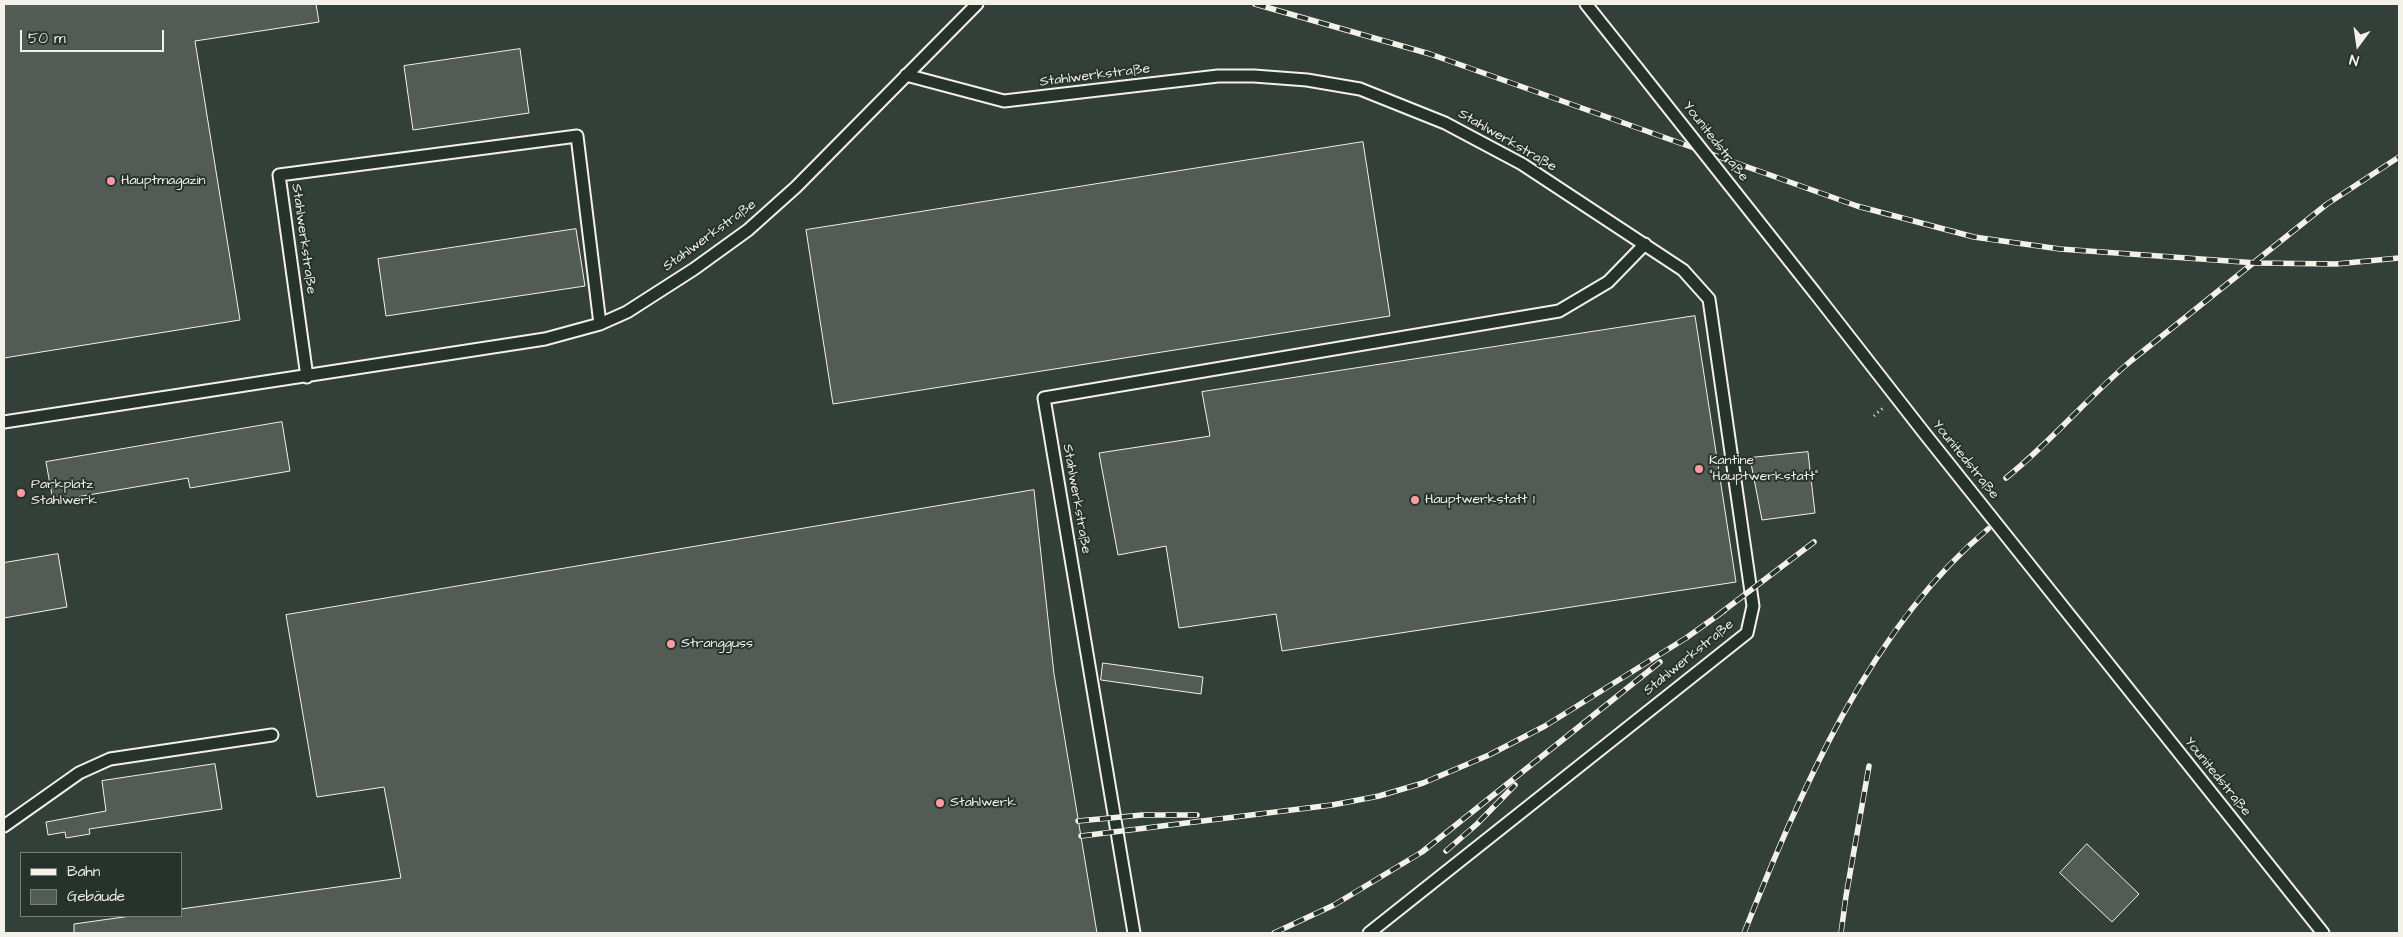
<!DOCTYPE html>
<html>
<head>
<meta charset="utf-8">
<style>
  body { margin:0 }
  #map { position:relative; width:2403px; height:937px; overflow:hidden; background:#26332d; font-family:"Architects Daughter",sans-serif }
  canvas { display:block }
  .frame { position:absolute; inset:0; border:5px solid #f4f1e8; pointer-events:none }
  .legend { position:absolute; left:20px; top:852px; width:162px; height:65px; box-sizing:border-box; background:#26332d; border:1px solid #787f78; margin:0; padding:6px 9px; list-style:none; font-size:15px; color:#f4f1e8 }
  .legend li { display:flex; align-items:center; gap:10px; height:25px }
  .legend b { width:25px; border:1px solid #787f78 }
  .north { position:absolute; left:2333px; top:20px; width:50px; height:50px; -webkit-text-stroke:4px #26332d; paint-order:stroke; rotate:194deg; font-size:14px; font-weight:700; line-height:20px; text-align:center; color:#f4f1e8 }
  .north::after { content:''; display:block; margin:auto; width:18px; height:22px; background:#f4f1e8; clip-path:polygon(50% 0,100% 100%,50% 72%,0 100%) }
  .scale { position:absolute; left:20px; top:30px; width:144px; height:22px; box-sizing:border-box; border:2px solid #f4f1e8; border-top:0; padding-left:6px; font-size:15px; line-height:18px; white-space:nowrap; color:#f4f1e8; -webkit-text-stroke:4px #26332d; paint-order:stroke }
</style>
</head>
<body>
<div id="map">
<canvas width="2403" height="937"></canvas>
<div class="frame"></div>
<ul class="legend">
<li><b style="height:6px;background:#f4f1e8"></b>Bahn</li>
<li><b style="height:14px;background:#525c55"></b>Gebäude</li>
</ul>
<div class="north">N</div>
<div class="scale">50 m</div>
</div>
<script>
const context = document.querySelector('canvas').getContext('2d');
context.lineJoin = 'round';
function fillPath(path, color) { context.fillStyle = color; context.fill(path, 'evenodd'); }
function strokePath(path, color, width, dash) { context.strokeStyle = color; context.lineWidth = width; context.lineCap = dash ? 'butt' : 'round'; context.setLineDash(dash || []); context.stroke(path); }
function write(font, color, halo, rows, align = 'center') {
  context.font = font + ' "Architects Daughter",sans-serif'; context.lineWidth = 4; context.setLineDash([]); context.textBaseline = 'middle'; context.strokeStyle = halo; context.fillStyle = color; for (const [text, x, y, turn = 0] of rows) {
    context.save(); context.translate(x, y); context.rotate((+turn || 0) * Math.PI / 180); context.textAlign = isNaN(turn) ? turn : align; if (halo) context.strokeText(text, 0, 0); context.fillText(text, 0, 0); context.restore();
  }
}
fillPath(new Path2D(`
  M4 4H2399V933H4ZM21 853H181V916H21Z`), '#333f39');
const building = new Path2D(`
  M4 4H316L319 22 195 41 240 320 4 358Z
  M520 49 529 113 413 130 404 66Z
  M1363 142 1390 316 833 404 806 230Z
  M576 229 585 286 386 316 378 259Z
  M1695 316 1736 582 1282 651 1276 614 1179 628 1166 546 1118 555 1099 453 1210 436 1202 392Z
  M282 422 290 471 190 488 188 478 53 501 46 462Z
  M1808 452 1815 513 1762 520 1750 458Z
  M1034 490 1054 674 1097 933H74V924L131 916H181V909L401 878 384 787 317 797 286 615Z
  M58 554 67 607 4 618V563Z
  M1103 663 1203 677 1201 694 1101 680Z
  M215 764 222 809 89 829 90 834 66 838 65 832 48 835 46 822 106 811 102 781Z
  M2087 844 2139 894 2112 922 2060 873Z`);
fillPath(building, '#525c55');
strokePath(building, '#f4f1e8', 1);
const service = new Path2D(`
  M1586 4 1637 68
  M906 75 1004 101 1218 76H1254L1307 80 1360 89 1445 123 1522 164 1683 270 1709 299 1753 606 1747 633 1369 933
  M1815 293 1925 434 2323 933
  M307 377 279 175 577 136 600 324
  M4 422 545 339 600 324 627 312 694 269 748 230 796 187 977 4
  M4 826 79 773 110 759 272 735
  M1134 933 1044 398 1559 311 1608 282 1645 244`);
strokePath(service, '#f4f1e8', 15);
strokePath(new Path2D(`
  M1874 416 1884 407`), '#f4f1e8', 3, [1, 4]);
strokePath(service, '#26332d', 11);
const rail = new Path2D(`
  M1255 4 1430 54 1857 206 1974 237 2060 249 2257 263 2336 264 2399 258
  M2006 478C2051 442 2088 397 2132 360L2327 204 2399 157
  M1718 615 1814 542
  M1078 821 1142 815H1197
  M1081 836 1332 805 1379 796 1423 783 1489 755 1545 726 1686 638 1724 611
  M1446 851 1477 824 1515 785
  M1274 933 1334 905 1422 852 1660 662
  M1744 933C1800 793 1869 628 1988 529
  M1841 933 1846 896 1869 766`);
strokePath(rail, '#f4f1e8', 5.5);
strokePath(rail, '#26332d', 4, [11]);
const serviceBridge = new Path2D(`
  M1637 68 1815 293`);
strokePath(serviceBridge, '#f4f1e8', 15, []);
strokePath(serviceBridge, '#26332d', 11);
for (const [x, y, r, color] of [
  [111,181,5,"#ff9aa2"],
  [1699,469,5,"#ff9aa2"],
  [21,493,5,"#ff9aa2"],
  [1415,500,5,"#ff9aa2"],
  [671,644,5,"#ff9aa2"],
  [940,803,5,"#ff9aa2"]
]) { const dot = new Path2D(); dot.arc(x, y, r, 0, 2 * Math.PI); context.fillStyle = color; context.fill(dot); strokePath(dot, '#26332d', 2); }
write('14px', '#f4f1e8', '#26332d', [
  ["Stahlwerkstraße",1095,76,-7],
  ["Stahlwerkstraße",1507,141,30],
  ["Younitedstraße",1715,142,52],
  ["Stahlwerkstraße",710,236,-36],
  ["Stahlwerkstraße",303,239,82],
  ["Younitedstraße",1965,460,51],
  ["Stahlwerkstraße",1076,499,80],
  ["Stahlwerkstraße",1689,658,-39],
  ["Younitedstraße",2217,777,51]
]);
write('14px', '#f4f1e8', '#26332d', [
  ["Hauptmagazin",121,181],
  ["Kantine",1709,461],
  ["\"Hauptwerkstatt\"",1709,477],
  ["Parkplatz",31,485],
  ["Stahlwerk",31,501],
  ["Hauptwerkstatt 1",1425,500],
  ["Strangguss",681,644],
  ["Stahlwerk",950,803]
], 'left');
</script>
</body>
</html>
